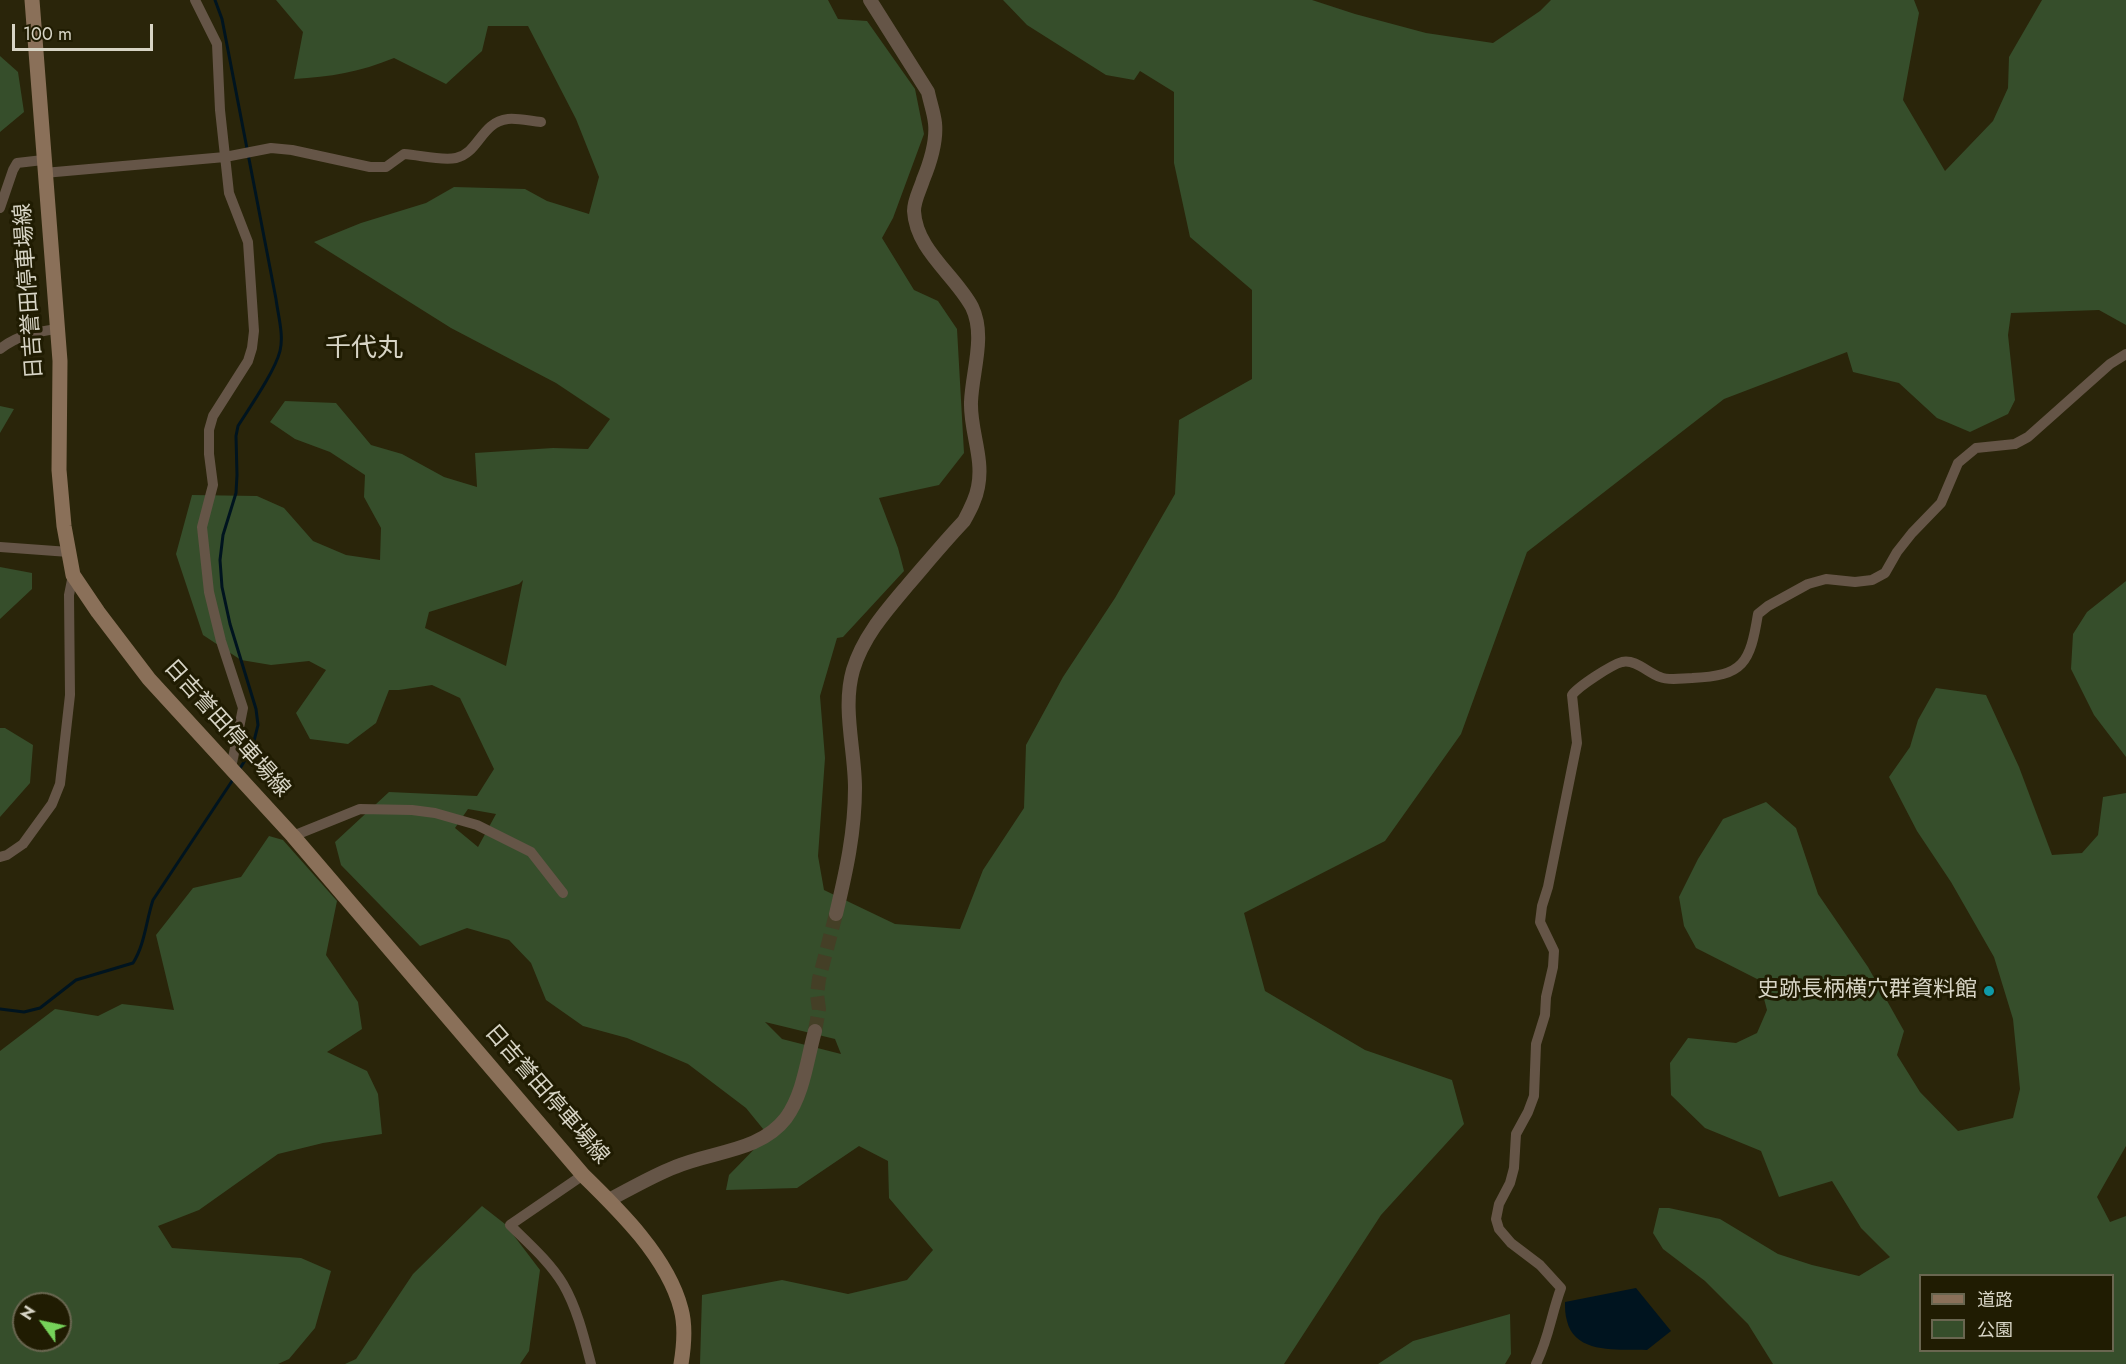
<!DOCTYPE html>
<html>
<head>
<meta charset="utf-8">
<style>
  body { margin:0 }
  #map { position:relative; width:2126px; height:1364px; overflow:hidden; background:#2a250a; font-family:Jost,"Noto Sans JP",sans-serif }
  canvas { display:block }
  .legend { position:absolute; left:1919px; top:1274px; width:195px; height:78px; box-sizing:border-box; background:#201c02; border:2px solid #696650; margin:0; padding:8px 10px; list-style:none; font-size:18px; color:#d7d4c5 }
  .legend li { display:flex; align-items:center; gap:12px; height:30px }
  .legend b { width:30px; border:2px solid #696650 }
  .north { position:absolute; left:12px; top:1292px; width:60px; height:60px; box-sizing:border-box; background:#201c02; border:2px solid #696650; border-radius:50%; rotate:303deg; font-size:16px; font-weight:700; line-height:24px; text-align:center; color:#d7d4c5 }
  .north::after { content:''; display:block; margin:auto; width:21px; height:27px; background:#76d25a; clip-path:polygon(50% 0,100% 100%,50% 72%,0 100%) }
  .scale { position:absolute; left:12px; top:24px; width:141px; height:27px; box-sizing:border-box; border:3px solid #d7d4c5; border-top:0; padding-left:8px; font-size:18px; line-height:21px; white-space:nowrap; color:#d7d4c5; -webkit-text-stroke:4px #201c02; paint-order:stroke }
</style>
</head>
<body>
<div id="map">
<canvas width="2126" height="1364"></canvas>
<ul class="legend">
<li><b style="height:8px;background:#8a7059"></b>道路</li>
<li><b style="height:16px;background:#364e2b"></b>公園</li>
</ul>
<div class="north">N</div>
<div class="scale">100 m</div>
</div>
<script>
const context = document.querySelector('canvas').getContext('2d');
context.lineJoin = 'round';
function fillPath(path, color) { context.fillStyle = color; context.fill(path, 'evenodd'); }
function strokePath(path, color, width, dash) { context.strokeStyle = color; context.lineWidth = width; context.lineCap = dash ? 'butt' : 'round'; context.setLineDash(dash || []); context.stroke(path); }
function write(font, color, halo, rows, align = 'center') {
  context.font = font + ' Jost,"Noto Sans JP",sans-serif'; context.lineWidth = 6; context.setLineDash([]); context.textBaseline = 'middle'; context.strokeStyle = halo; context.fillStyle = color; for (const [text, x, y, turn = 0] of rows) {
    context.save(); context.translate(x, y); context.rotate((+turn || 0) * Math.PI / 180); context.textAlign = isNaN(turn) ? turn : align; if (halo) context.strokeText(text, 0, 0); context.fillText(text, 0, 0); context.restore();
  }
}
fillPath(new Path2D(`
  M276 0H828L838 19 867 21 915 89 924 134 893 218 882 238 914 290 938 301 957 329 964 453 939 485 879 498 898 548 904 571 843 637 837 638 820 696 825 758 818 856 824 890 895 924 960 929 983 870 1024 808 1026 745 1063 677 1115 598 1175 494 1179 420 1252 379V290L1190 237 1174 163V92L1140 71 1134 80 1106 75 1027 25 1003 0H1312L1355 14 1426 33 1493 43 1540 11 1551 0H1914L1919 13 1903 100 1945 171 1993 121 2008 88 2009 57 2042 0H2126V325L2099 310 2011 313 2008 335 2015 400 2008 414 1970 432 1937 418 1899 383 1853 372 1847 352 1724 399 1527 552 1461 734 1385 841 1244 913 1265 991 1365 1050 1452 1080 1464 1124 1381 1215 1284 1364H700L702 1295 782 1280 848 1294 907 1280 933 1250 889 1198 888 1161 859 1146 797 1188 726 1190 729 1175 768 1135 746 1108 688 1064 627 1038 583 1026 546 1000 531 963 509 940 467 928 420 946 341 865 335 842 389 792 477 796 494 769 460 698 432 685 399 690H389L376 723 348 744 310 739 296 713 326 670 309 661 271 665 241 660 203 635 176 554 192 495 257 496 284 508 313 541 346 555 380 560 381 528 364 497 365 475 330 452 295 439 270 422 285 401 336 403 371 445 402 454 444 477 477 487 475 453 553 448 588 449 610 419 556 383 451 328 314 242 361 223 426 203 454 187 525 189 547 201 589 214 599 177 576 119 528 26H488L482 51 446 84 394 58C360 72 330 77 294 79L303 32ZM523 580 506 666 425 628 429 612 519 584ZM468 809 496 814 478 847 455 828ZM765 1022 835 1039 841 1054 782 1039Z
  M0 56 18 72 24 112 0 132Z
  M0 406 14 409 0 433Z
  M0 567 32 573V589L0 619Z
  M2126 581V757L2094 715 2071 669 2073 634 2087 612Z
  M1936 688 1986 695 2019 767 2052 855 2082 853 2098 835 2103 797 2126 793V1146L2097 1197 2110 1222 2126 1216V1364H1773L1748 1324 1705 1281 1663 1249 1653 1233 1659 1208H1669L1720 1219 1778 1254 1812 1265 1859 1276 1890 1257 1861 1228 1832 1181 1779 1197 1761 1151 1705 1128 1671 1095 1670 1063 1688 1038 1736 1043 1757 1033 1767 1010 1759 980 1696 948 1684 926 1679 897 1698 859 1723 819 1766 802 1796 828 1818 894 1868 967 1904 1031 1897 1055 1920 1092 1958 1131 2013 1118 2020 1089 2013 1019 1994 957 1951 882 1917 831 1889 777 1910 747 1918 720ZM1920 1276H2112V1350H1920Z
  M0 728H5L33 745 30 783 0 817Z
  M269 836 283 840 337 901 326 955 358 1002 362 1029 327 1052 367 1071 378 1094 382 1134 323 1143 278 1154 199 1210 158 1226 172 1248 301 1258 331 1271 315 1328 289 1359 278 1364H0V1051L55 1009 98 1016 122 1004 174 1010 156 935 193 888 241 877ZM24 1304H60V1340H24Z
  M482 1206 505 1224 540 1270 529 1351 520 1364H345L356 1359 413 1274Z
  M1510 1314 1511 1354 1505 1364H1378L1413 1341Z`), '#364e2b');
fillPath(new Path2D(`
  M1636 1288 1671 1331 1647 1350C1620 1349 1575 1355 1567 1321 1565 1315 1565 1308 1565 1302Z`), '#00141f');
strokePath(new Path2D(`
  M215 0 222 19 276 299C278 315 284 335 280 351 275 371 250 407 238 426L236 436 237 475 236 493 223 535 220 560 222 587 230 624 256 709 258 725 252 749 239 770
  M0 1009 24 1012 40 1008 76 980 133 963C145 944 146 921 153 900L234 778`), '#00141f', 3);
strokePath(new Path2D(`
  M815 1031 819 1009 817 995 819 979 836 914`), '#443f26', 14, [14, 7]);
strokePath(new Path2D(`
  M195 0 217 44 220 110 229 193 248 242 254 331 252 348 248 361 213 416 209 430V454L213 485 202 527 209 592 221 641 243 708 231 768
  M44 173 225 157 271 148 292 150 370 167H386L404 154C420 155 441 161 456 158 479 153 481 122 508 119 518 118 530 121 541 122
  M0 208 13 170 17 163 43 160
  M0 349C18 335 35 332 57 329
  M0 547 69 552
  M293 836 360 809 412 810 435 813 477 825 531 852 563 893
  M0 857 7 855 23 844 52 804 60 784 70 695 69 595 73 575
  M583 1175 510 1225C528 1243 550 1262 563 1284 577 1308 584 1337 591 1364
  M1536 1364C1549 1338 1551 1315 1561 1288L1540 1265 1511 1243 1499 1229 1496 1219 1499 1204 1510 1183 1514 1168 1516 1134 1528 1112 1534 1096 1536 1044 1545 1015 1546 997 1553 967 1554 951 1540 922 1542 906 1548 887 1577 743 1572 695C1579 686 1611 665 1622 662 1636 659 1648 673 1660 677 1669 681 1683 678 1692 678 1744 676 1750 663 1758 614L1768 606 1808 584 1826 579 1855 582 1872 580 1885 573 1897 552 1912 533 1941 503 1958 463 1976 448 2015 444 2028 437 2110 364 2126 354`), '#655547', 10);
strokePath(new Path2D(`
  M836 914C846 872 855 832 855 788 855 750 842 708 853 670 863 637 885 612 907 586 926 564 944 542 964 521 970 510 976 499 978 487 984 458 970 431 971 402 972 372 986 336 972 307 955 275 916 250 914 211 914 200 920 190 923 180 930 163 937 142 935 123 934 113 930 102 928 92L870 0
  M609 1200C630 1189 652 1176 675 1167 712 1151 760 1152 786 1118 804 1093 807 1059 815 1031`), '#655547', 14);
strokePath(new Path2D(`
  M32 0 60 361 59 470 64 526 73 575 98 612 149 679 293 836 583 1175C620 1211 668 1258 681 1309 686 1327 684 1346 681 1364`), '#8a7059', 15);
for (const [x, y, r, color] of [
  [1989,991,6,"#0f9aa8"]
]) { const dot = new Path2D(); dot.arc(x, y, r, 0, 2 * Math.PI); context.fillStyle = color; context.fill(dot); strokePath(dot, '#201c02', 2); }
write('22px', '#d7d4c5', '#201c02', [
  ["日吉誉田停車場線",30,291,-94],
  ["日吉誉田停車場線",226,729,48],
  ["日吉誉田停車場線",546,1095,49]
]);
write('22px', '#d7d4c5', '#201c02', [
  ["史跡長柄横穴群資料館",1977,991]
], 'right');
write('26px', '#d7d4c5', '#201c02', [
  ["千代丸",364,350]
]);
</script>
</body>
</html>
